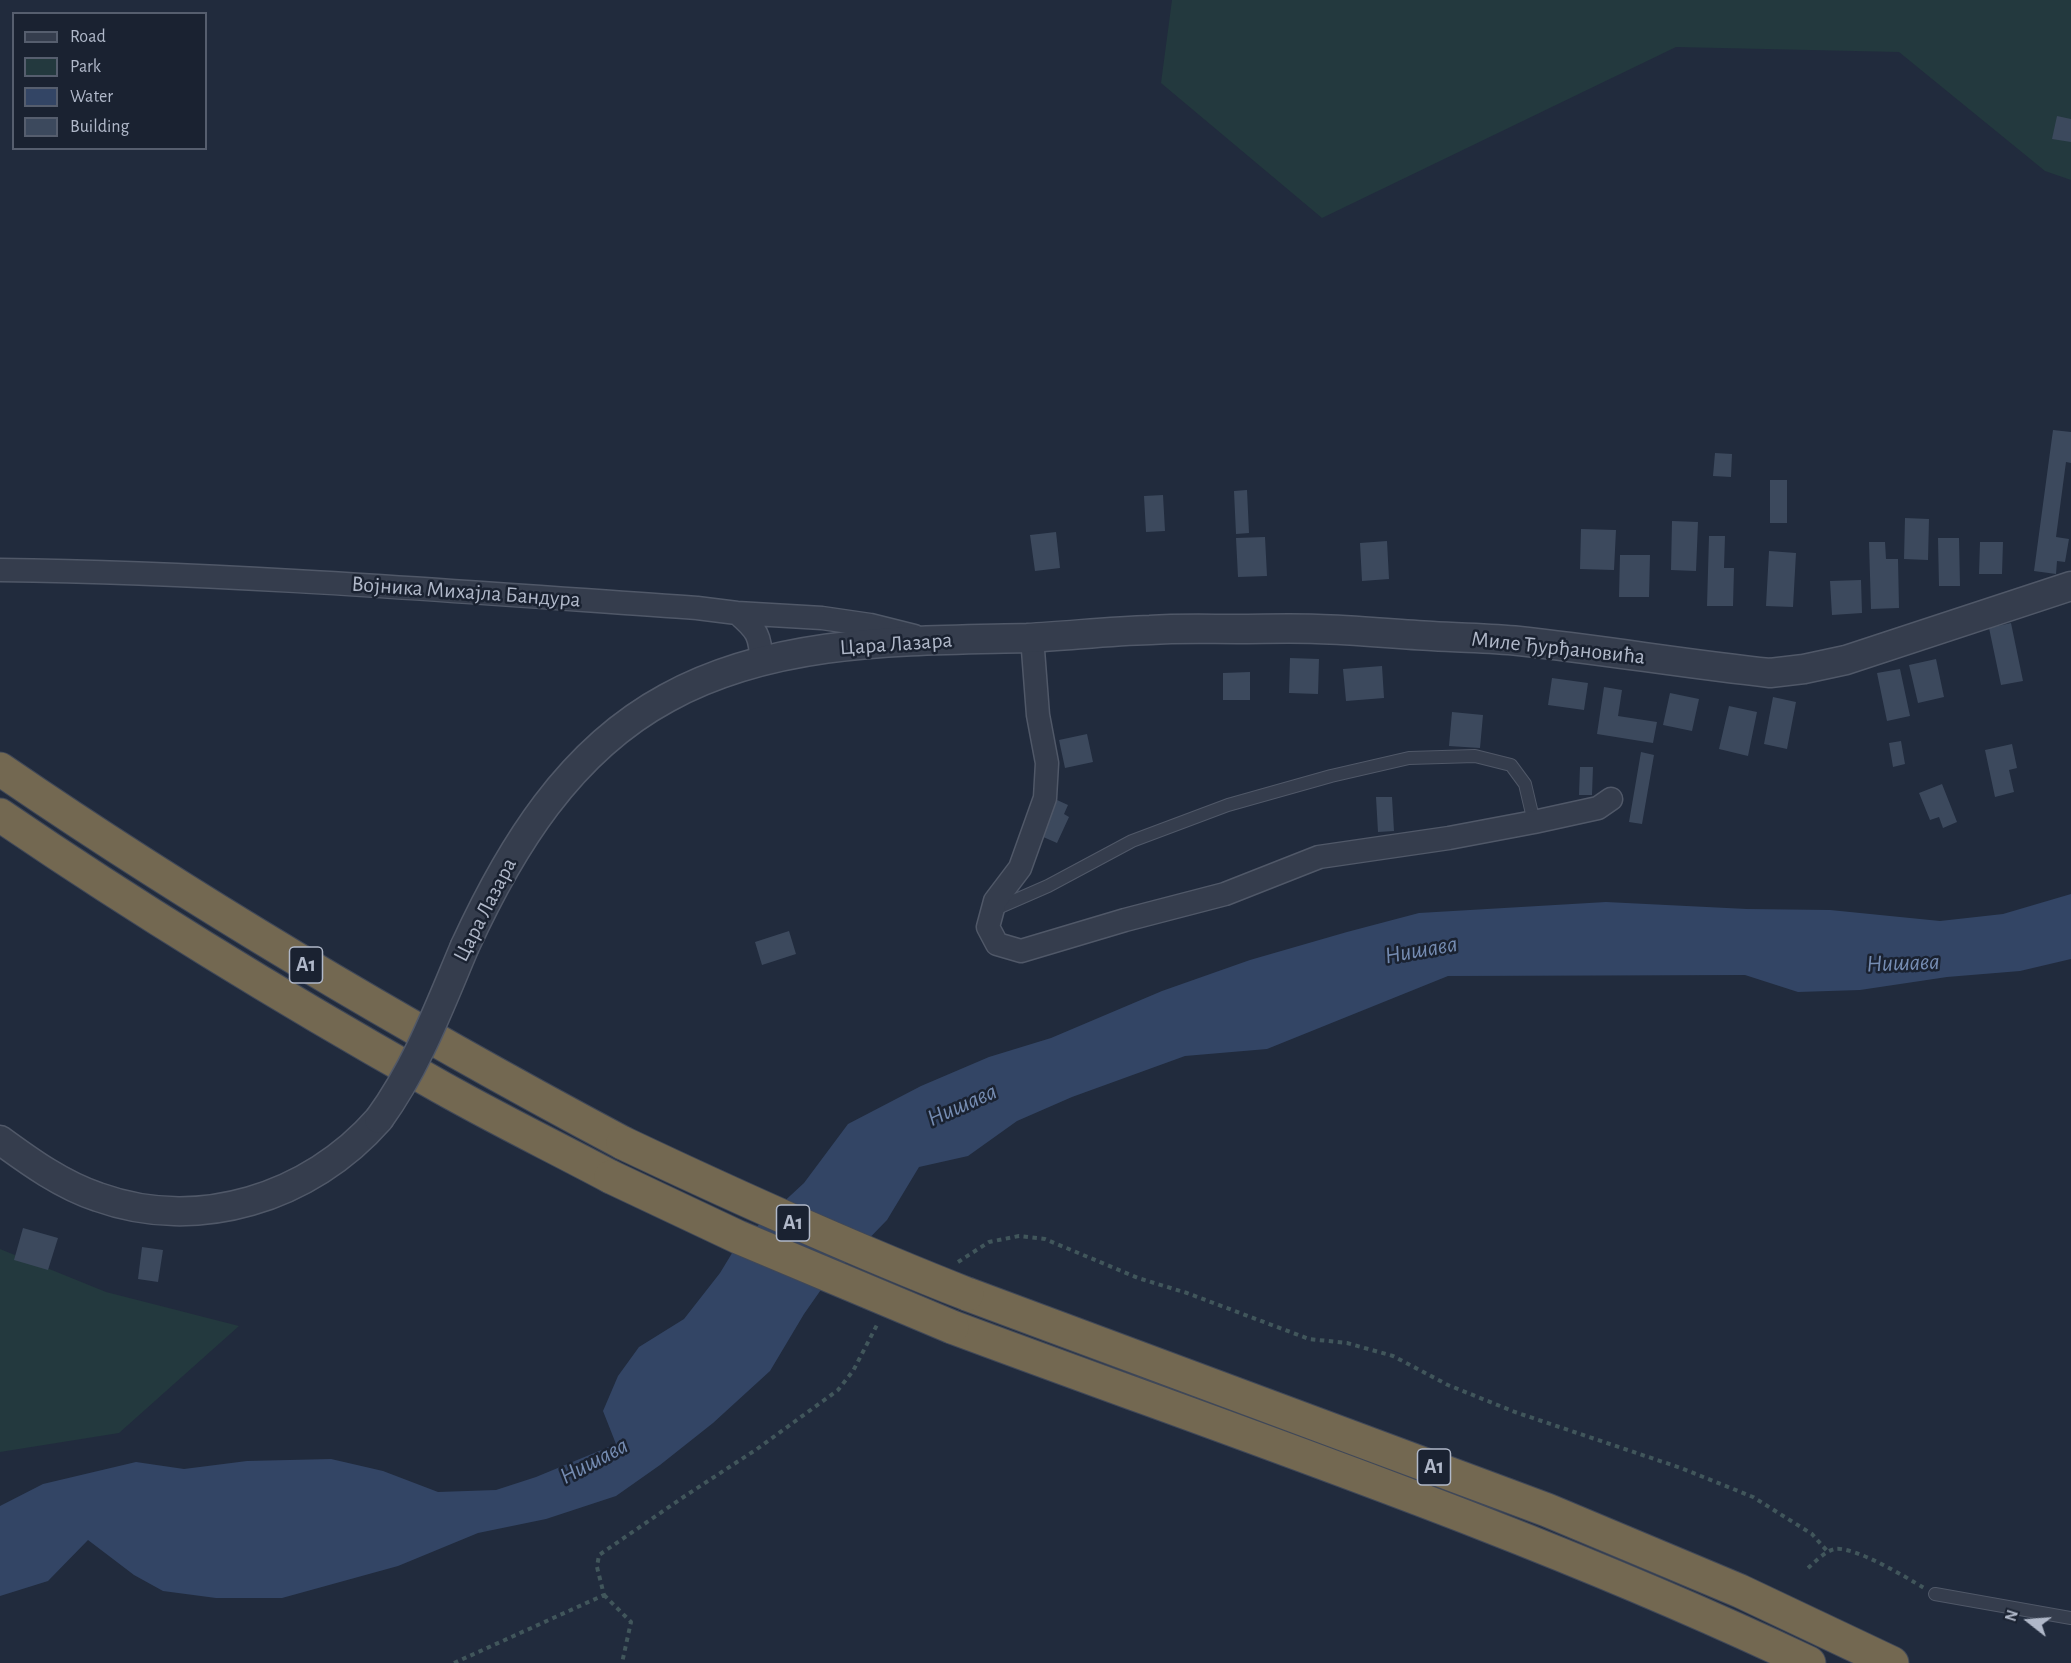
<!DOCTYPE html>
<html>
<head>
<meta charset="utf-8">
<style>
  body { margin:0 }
  #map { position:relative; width:2071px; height:1663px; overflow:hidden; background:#212b3d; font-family:"Alegreya Sans",sans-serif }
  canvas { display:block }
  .legend { position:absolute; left:12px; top:12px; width:195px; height:138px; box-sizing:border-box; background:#1a2231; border:2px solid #565e6e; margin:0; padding:8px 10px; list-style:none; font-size:18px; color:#b0b8c9 }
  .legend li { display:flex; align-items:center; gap:12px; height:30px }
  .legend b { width:30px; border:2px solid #565e6e }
  .north { position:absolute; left:1999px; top:1591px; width:60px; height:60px; -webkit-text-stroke:4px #1a2231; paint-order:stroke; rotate:287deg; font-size:16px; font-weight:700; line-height:24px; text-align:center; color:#b0b8c9 }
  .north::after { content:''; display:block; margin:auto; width:21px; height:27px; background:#b0b8c9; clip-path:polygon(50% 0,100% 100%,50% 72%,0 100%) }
</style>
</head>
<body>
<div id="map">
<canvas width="2071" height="1663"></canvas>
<ul class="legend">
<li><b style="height:8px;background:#353d4d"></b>Road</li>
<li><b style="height:16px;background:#23393e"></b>Park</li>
<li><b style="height:16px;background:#334565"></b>Water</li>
<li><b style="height:16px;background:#3c495d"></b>Building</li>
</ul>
<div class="north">N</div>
</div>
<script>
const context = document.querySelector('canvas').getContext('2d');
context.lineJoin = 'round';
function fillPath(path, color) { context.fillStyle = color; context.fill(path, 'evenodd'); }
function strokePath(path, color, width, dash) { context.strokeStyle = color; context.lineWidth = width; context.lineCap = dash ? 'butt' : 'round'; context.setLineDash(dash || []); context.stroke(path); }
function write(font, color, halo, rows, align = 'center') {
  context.font = font + ' "Alegreya Sans",sans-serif'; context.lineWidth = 5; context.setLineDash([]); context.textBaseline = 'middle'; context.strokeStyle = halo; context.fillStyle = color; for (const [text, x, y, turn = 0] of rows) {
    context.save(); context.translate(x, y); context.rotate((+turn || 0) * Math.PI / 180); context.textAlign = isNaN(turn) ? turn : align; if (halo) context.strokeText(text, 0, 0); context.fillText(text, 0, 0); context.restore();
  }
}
fillPath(new Path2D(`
  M1172 0H2071V180L2045 171 1899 52 1676 47 1322 218 1161 83Z
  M0 1249 106 1292 239 1326 119 1433 0 1452Z`), '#23393e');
fillPath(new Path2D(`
  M2071 894V959L2020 971 1947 977 1860 990 1798 992 1745 975 1448 976 1267 1049 1185 1056 1072 1097 1017 1121 968 1156 919 1167 887 1220 825 1284 804 1314 770 1371 713 1423 660 1465 616 1496 546 1519 478 1533 398 1566 282 1598H216L163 1591 134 1575 88 1540 48 1581 0 1596V1506L43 1484 136 1462 184 1469 247 1461 331 1459 383 1471 438 1492 496 1490 536 1477 616 1444 603 1411 618 1376 639 1347 684 1319 720 1273 737 1245 804 1183 848 1124 921 1086 989 1057 1051 1038 1162 991 1250 960 1347 932 1419 913 1606 902 1747 909 1830 910 1940 921 2003 914Z`), '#334565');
fillPath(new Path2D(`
  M2057 116 2071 119V142L2052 139Z
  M2053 430 2071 432V463L2066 462 2056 537 2069 539 2065 562 2057 561 2056 574 2034 571Z
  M1715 453 1732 454 1731 477 1713 476Z
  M1770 480H1787V523H1770Z
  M1247 490 1249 533 1236 534 1234 491Z
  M1163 495 1165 531 1146 532 1144 496Z
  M1905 518 1929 519 1928 560 1904 559Z
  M1672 521 1698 522 1696 571 1671 570Z
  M1581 529 1616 530 1614 570 1580 569Z
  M1056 532 1060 568 1035 571 1030 535Z
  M1709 536H1725L1724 568H1734L1733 606H1707Z
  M1265 537 1267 576 1238 577 1236 538Z
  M1938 538H1959L1960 586H1939Z
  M1387 541 1389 579 1362 581 1360 543Z
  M1869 542H1885L1886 559H1898L1899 608 1871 609Z
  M1980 542H2003L2002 574H1979Z
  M1769 551 1796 553 1793 607 1766 606Z
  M1620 555H1650L1649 597H1619Z
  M1861 580 1862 613 1832 615 1830 581Z
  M2011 623 2023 681 2001 685 1989 628Z
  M1290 658 1319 659 1318 694 1289 693Z
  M1936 659 1944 697 1918 703 1909 665Z
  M1382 666 1384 698 1346 701 1343 669Z
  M1900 669 1910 716 1887 721 1877 673Z
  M1250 672V700H1223V673Z
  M1552 678 1588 683 1584 710 1548 705Z
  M1604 687 1622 690 1618 716 1657 722 1653 743 1597 734Z
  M1670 693 1699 699 1692 731 1663 725Z
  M1773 697 1796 702 1787 749 1764 744Z
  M1729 706 1757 712 1748 756 1719 749Z
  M1452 712 1483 715 1480 748 1449 746Z
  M1087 734 1093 762 1065 768 1059 740Z
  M1901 741 1905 764 1893 767 1889 743Z
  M2012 744 2017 768 2009 770 2014 792 1995 797 1985 750Z
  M1641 752 1654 755 1642 824 1629 822Z
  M1580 767H1593L1592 795H1579Z
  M1942 784 1957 822 1943 828 1939 817 1930 820 1919 793Z
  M1376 797H1392L1394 831 1378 832Z
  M1057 800 1068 805 1064 814 1069 817 1057 843 1041 836Z
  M789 931 796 954 762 965 755 942Z
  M23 1228 58 1238 48 1270 14 1260Z
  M142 1247 163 1250 158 1282 138 1279Z`), '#3c495d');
const service = new Path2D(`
  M993 910 1048 886 1132 841 1228 805 1331 776 1409 758 1475 756 1511 765 1525 784 1534 822
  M1935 1594 2071 1618`);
const minor = new Path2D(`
  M0 570C233 573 465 592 697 608L737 613 822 618 870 625 914 636
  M737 613C757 630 761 636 761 662
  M1032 637 1038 715 1047 763 1045 798 1020 868 995 901 988 927 997 944 1021 951 1125 920 1225 894 1319 857 1449 838 1534 822 1598 808 1611 799`);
const tertiary = new Path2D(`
  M465 946C510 848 569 751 667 698 776 638 907 641 1027 638 1068 636 1109 631 1150 630 1179 628 1208 629 1237 629 1263 629 1290 628 1317 629 1355 630 1394 634 1432 636 1461 638 1490 638 1519 641 1603 650 1686 664 1770 673L1804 669 1846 660 2071 586
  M0 1140C30 1162 62 1185 98 1197 198 1233 310 1198 379 1119`);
const motorway = new Path2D(`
  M0 769C200 906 409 1029 623 1143
  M0 815C139 910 283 998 430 1081 489 1115 551 1145 611 1177
  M967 1294 1547 1510 1740 1591 1892 1663
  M952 1327C1239 1434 1531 1531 1809 1663`);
strokePath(service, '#505868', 14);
strokePath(minor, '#505868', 25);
strokePath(tertiary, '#505868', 31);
strokePath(motorway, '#404858', 35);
strokePath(new Path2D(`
  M958 1262 989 1242 1019 1236 1045 1239 1138 1278 1187 1293 1309 1339 1347 1343 1393 1356 1448 1385 1515 1412 1681 1468 1753 1497 1812 1534 1828 1552
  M1808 1568C1815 1562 1825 1551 1835 1549 1854 1546 1906 1577 1924 1588
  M604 1595 631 1622 622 1663
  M454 1663 604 1595 597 1567 599 1555 685 1496 757 1449 838 1390 853 1371 878 1323`), '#41565b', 4, [4.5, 4.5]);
strokePath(service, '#353d4d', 12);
strokePath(minor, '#353d4d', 22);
strokePath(tertiary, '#353d4d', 28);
strokePath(motorway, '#736851', 33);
const tertiaryBridge = new Path2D(`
  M379 1119C417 1067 440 1005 465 946`);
const motorwayBridge = new Path2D(`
  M623 1143C737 1197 850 1248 967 1294
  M611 1177 738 1237 952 1327`);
strokePath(tertiaryBridge, '#505868', 31, []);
strokePath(motorwayBridge, '#404858', 35, []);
strokePath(tertiaryBridge, '#353d4d', 28);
strokePath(motorwayBridge, '#736851', 33);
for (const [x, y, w] of [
  [306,965,33],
  [793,1223,33],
  [1434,1467,33]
]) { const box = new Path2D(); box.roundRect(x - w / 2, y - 18, w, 36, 4.5); context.fillStyle = '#1a2231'; context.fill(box); strokePath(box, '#b0b8c9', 1.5); }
write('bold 21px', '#b0b8c9', null, [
  ["A1",306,965],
  ["A1",793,1223],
  ["A1",1434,1467]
]);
write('22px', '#b0b8c9', '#1a2231', [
  ["Војника Михајла Бандура",466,592,4],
  ["Цара Лазара",896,644,-4],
  ["Миле Ђурђановића",1558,648,6],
  ["Цара Лазара",485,910,-63]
]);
write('italic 24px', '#758cb2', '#1a2231', [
  ["Нишава",1421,950,-10],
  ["Нишава",1903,963,-2],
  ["Нишава",962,1105,-24],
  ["Нишава",594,1461,-28]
]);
</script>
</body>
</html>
